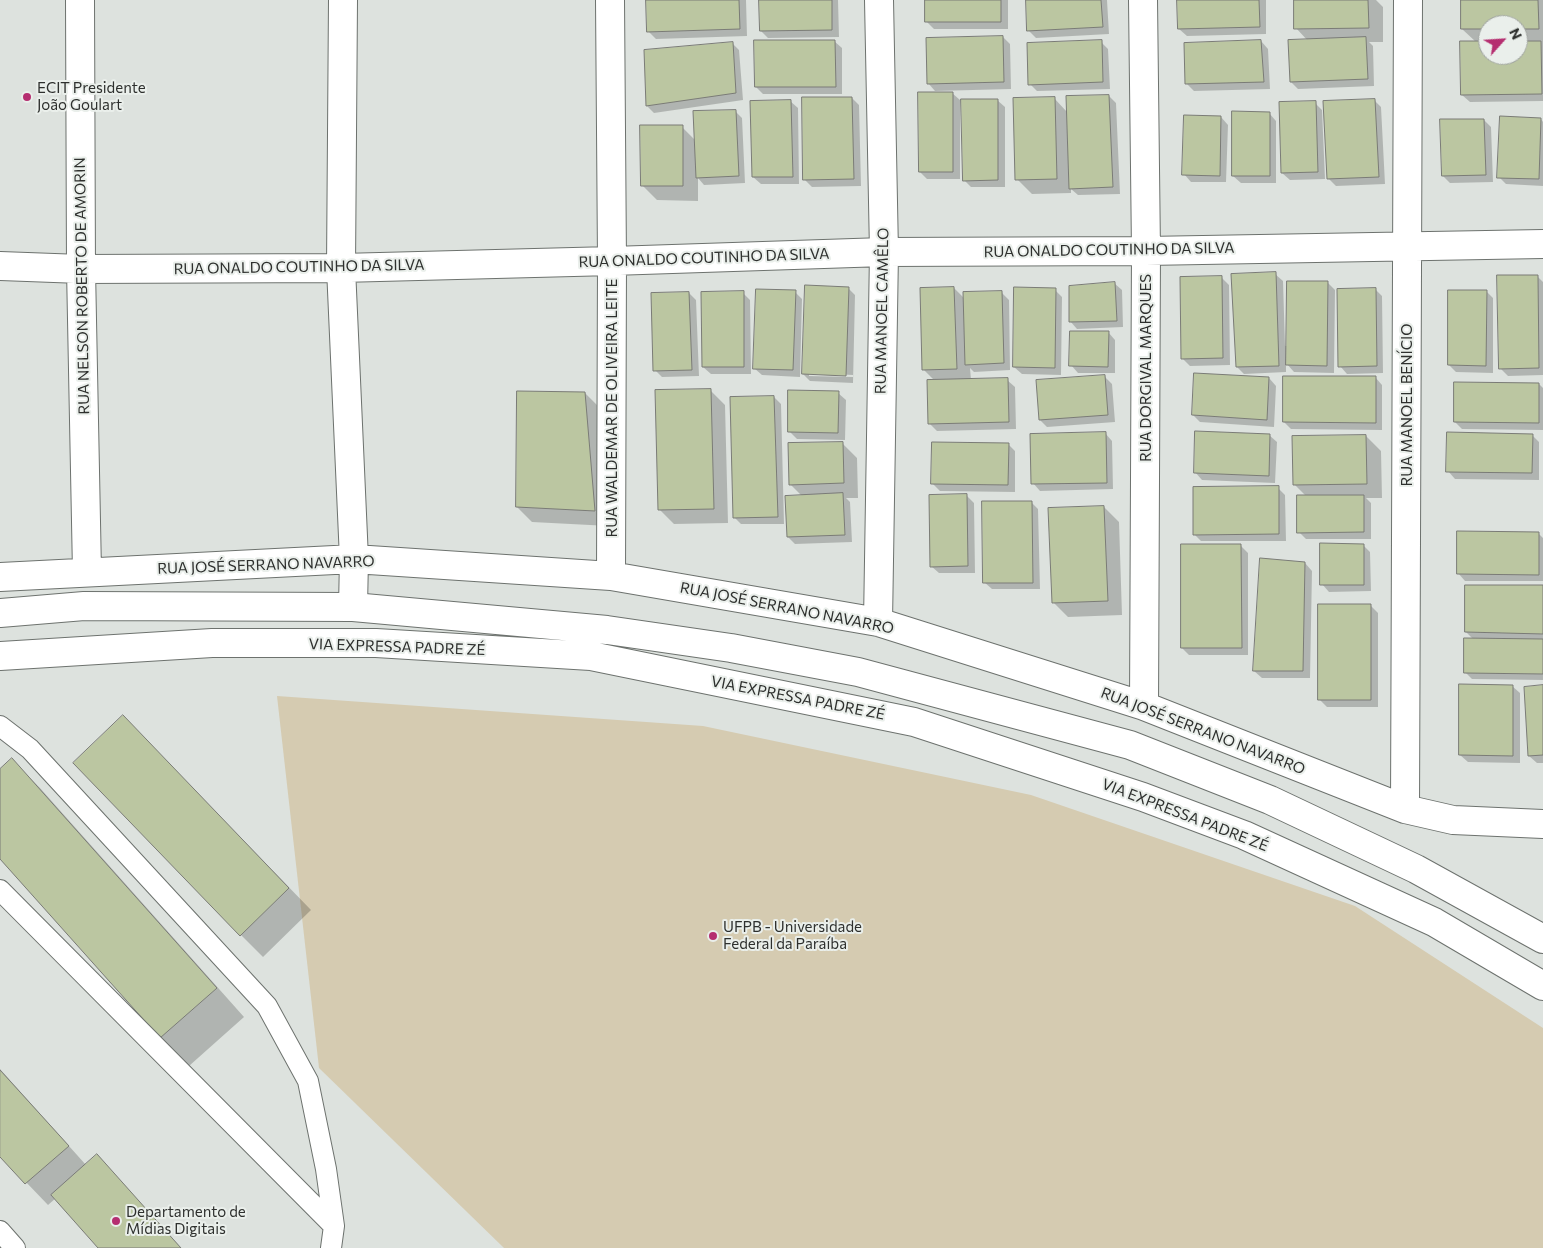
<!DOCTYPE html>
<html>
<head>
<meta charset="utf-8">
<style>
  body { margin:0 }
  #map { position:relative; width:1543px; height:1248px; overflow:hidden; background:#dde2de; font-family:Commissioner,sans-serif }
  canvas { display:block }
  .north { position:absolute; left:1478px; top:15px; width:50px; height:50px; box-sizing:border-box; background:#eaefeb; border:1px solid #9fa39f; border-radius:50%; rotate:64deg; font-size:14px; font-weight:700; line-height:20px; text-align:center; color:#2e302e }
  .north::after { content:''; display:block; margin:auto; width:18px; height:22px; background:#b52e70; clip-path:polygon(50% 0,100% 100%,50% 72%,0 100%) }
</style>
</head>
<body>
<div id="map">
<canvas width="1543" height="1248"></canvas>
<div class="north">N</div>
</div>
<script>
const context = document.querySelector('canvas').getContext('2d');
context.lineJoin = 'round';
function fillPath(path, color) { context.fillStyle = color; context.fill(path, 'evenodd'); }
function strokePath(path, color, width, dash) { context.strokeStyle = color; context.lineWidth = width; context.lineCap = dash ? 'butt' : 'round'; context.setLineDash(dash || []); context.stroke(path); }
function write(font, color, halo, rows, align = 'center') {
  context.font = font + ' Commissioner,sans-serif'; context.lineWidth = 4; context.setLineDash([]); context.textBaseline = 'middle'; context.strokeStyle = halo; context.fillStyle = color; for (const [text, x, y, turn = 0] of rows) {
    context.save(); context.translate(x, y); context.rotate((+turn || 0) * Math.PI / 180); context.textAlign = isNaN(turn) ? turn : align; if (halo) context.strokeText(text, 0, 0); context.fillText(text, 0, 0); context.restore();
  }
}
fillPath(new Path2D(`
  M277 696 703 726 1031 795 1355 906 1543 1028V1248H504L319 1068Z`), '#d5cbb1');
fillPath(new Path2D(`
  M648 0H746L747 36 656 39 649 32Z
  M760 0H838L839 37 768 38 761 31Z
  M926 0H1008V29H934L927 22Z
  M1027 0H1107L1109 34 1036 38 1028 30Z
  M1179 0H1266V34L1187 36 1179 29Z
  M1295 0H1376L1383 7V42H1369L1373 46 1374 86 1298 89 1291 82 1308 41 1296 28Z
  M1462 0H1543V101L1470 102 1462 95 1476 42 1462 29ZM1488 25H1518V55H1488Z
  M1003 37 1010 44 1011 89 935 91 928 83Z
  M834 41 842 48V94H763L756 87Z
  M1261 41 1268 49 1270 89 1194 91 1187 84Z
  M1101 42 1108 49 1110 89 1037 91 1030 84Z
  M732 43 739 50 743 100 654 113 647 106 646 51Z
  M952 93 960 100V179H927L920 172Z
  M1109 96 1116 103 1120 194 1078 195 1071 189V193L1032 194 1017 179 1054 98 1067 112Z
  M852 98 859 105 861 186 812 187 805 180Z
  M997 100 1005 107V187H971L964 180Z
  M1374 100 1381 107 1385 184 1336 186 1329 179Z
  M790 101 798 108 799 184H761L753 177Z
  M1315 103 1322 110 1325 179 1290 180 1282 173Z
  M735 111 742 118 745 183 704 185 698 178V201L657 200 642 185 682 127 695 140Z
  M1269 113 1276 121V183H1241L1233 176Z
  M1221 117 1228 125 1226 182H1191L1184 174Z
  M1541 119 1543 122V186L1506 184 1499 177Z
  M1484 120 1491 127 1493 182 1450 183 1443 176Z
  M1275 274 1283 281 1285 346H1287L1327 282 1335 290 1334 373 1294 372 1286 363V372L1244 374 1237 367Z
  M1537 276 1543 282V375L1508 376 1500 368Z
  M1222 278 1229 285 1230 365 1190 366 1183 359Z
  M1114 283 1122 290 1123 327 1077 329 1070 321Z
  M848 288 855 295 853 383 810 381 803 374ZM809 373 853 375V377L809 376Z
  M954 288 965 299 1002 293 1009 300 1010 370 974 372 970 368 971 380H1007L1015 387 1016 429 937 431 930 424 935 381 924 370Z
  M1375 289 1382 296 1383 373 1347 374 1340 366Z
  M1055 290 1062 297 1061 375 1022 374 1014 367Z
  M1486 291 1493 298V373L1456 372 1449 365Z
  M795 292 802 299 800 377 762 375 754 368Z
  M689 293 696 300 699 376 662 377 655 370Z
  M743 293 750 300 751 374H711L703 367Z
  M1108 332 1115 340V373H1078L1071 365Z
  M1105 377 1112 384 1115 422 1047 427 1040 420Z
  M1375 377 1382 385V430L1291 429 1284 422Z
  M1269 378 1276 386 1274 427 1200 422 1193 415Z
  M1539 384 1543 388V430L1462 429 1455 422Z
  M710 390 725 405 728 523 674 524 659 509Z
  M585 393 600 408 609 526 532 522 517 507Z
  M838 393 846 400 845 440 797 439 789 431Z
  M774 397 781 404 784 524H741L734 517Z
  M1105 433 1112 441 1113 489 1040 491 1033 483Z
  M1269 435 1277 442 1275 483 1202 480 1195 472Z
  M1532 435 1539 442V480L1455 479 1448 471Z
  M1366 436 1381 451 1382 498H1366L1371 503V539H1306L1299 532 1306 496 1294 484Z
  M842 443 857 458 858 498H846L850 502 852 542 795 544 788 537 802 496 790 484Z
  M1008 444 1015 451V492L940 491 933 484Z
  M1278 488 1285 495 1286 541H1201L1194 534Z
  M967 496 974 503 975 573H939L931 566Z
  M1031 502 1038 509 1040 589H992L984 582Z
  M1104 507 1119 522 1122 615 1068 617 1053 602Z
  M1538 533 1543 538V581H1465L1458 573Z
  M1363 545 1370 552 1371 591 1329 592 1322 584Z
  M1241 546 1248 553V655H1189L1182 648Z
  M1305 563 1312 571 1310 678H1262L1254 671Z
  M1543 587V680L1472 679 1465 672 1474 640 1466 632Z
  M1370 605 1378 613V707H1327L1320 700Z
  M1512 686 1520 693V763L1468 762 1460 755Z
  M1543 687V763H1537L1529 756Z
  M145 739 311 910 263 957 241 935Z
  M12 760 40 788 244 1017 189 1066 161 1038 0 857V770Z
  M0 1069 86 1165 97 1156 181 1248H100L56 1198 48 1205 0 1155Z`), '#0003');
const building = new Path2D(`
  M646 0H739L740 29 647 32Z
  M759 0H832V30L760 31Z
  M925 0H1001V22H925Z
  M1026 0H1101L1103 27 1027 31Z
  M1177 0H1259L1260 27 1178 29Z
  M1294 0H1368L1369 28 1294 29Z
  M1461 0H1538L1539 29H1518V25H1488V29H1461Z
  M1003 36 1004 82 927 84 926 38Z
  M1366 37 1368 79 1290 82 1288 40Z
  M754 40H835L836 87H755Z
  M1102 40 1103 82 1028 85 1027 43Z
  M1261 40 1264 82 1185 84 1184 43Z
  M1460 41H1488V55H1518V41H1541L1542 94 1461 95Z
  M733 42 736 93 646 106 644 50Z
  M918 92H953V172H919Z
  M1109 95 1113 187 1069 189 1066 96Z
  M802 97H852L854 179 803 180Z
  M1055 97 1057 179 1015 180 1013 98Z
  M961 99H998V180L963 181Z
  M1375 99 1379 177 1327 179 1323 101Z
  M791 100 793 177H752L750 101Z
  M1316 101 1318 172 1281 173 1279 102Z
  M736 110 739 176 696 178 693 111Z
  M1232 111 1270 112V176H1232Z
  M1184 115 1221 116 1220 176 1182 175Z
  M1500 116 1541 118 1539 179 1497 178Z
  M1440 119H1484L1486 175 1442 176Z
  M640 125H683V186H641Z
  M1276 272 1279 366 1236 367 1231 274Z
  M1497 275H1538L1539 368 1499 369Z
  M1222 276 1223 358 1181 359 1180 277Z
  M1287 281H1328L1327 366 1286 365Z
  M1115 282 1117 321 1069 322V286Z
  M805 285 849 287 846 376 802 374Z
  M954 287 957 369 922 370 920 288Z
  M1014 287 1056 288 1055 368 1013 367Z
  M1376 288 1377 366 1338 367 1337 289Z
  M756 289 796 290 793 370 753 369Z
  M1448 290H1487L1486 366 1448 365Z
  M744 291V367H702L701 292Z
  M1002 291 1004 363 965 365 963 292Z
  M689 292 692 370 653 371 651 293Z
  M1070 331H1109L1108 367 1069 366Z
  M1194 373 1269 377 1267 420 1192 415Z
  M1105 375 1108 415 1039 420 1036 380Z
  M1283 376H1376V423L1283 422Z
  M1008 378 1009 422 928 424 927 380Z
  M1454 382 1539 383V423L1454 422Z
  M711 389 714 509 658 510 655 390Z
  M788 390 839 391 838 433 788 432Z
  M517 391 585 392 595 511 516 507Z
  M774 396 778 517 733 518 730 397Z
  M1195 431 1270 434 1269 476 1194 473Z
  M1106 432 1107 483 1031 484 1030 434Z
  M1447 432 1533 434 1532 473 1446 472Z
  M1366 435 1367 484 1293 485 1292 436Z
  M843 442 844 483 789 485 788 443Z
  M932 442 1009 443 1008 485 931 484Z
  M1279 486V534L1193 535V487Z
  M843 493 845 535 787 537 785 496Z
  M967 494 968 566 930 567 929 495Z
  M1297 495H1364V532L1297 533Z
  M982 501H1032L1033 583H983Z
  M1104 506 1108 601 1052 603 1048 508Z
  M1457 531 1539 532V575L1457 574Z
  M1320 543 1364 544V585H1320Z
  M1181 544H1241L1242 648H1181Z
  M1260 558 1305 562 1303 671H1253Z
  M1465 585H1543V634L1465 632Z
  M1318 604H1371V700H1318Z
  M1464 638 1543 639V674L1464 673Z
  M1459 684 1513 685V756L1459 755Z
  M1543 685V755L1528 756 1524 687Z
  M123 715 289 888 240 936 73 763Z
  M12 758 217 988 160 1038 0 859V769Z
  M0 1070 69 1146 25 1184 0 1157Z
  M97 1154 181 1248H98L51 1195Z`);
fillPath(building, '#bbc6a1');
strokePath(building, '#7a7b76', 1);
const service = new Path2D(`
  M0 726 30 749 267 1006 308 1081 326 1169 334 1226 331 1248
  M0 890 334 1226
  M0 1231 15 1248`);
const minor = new Path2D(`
  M80 0 81 269 87 572
  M343 0 341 268 354 559 353 607
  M610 0 612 261 611 576
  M1143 0 1146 251 1144 706
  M0 266 81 269 341 268 612 261 884 252 1146 251 1543 244
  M0 577 354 559 611 576 878 622 1144 706 1405 809 1453 820 1543 824
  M878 622 884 252 879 0
  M1405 809 1408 0`);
const secondary = new Path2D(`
  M0 613 84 606 353 607 607 630 731 648 858 672 1130 745 1270 800 1416 869 1543 939
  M0 656 212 643H376L591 656 914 722 1143 797 1244 835 1434 922 1543 986`);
strokePath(service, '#6d726e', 22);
strokePath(minor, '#6d726e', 30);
strokePath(secondary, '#6d726e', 30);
strokePath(service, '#fff', 20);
strokePath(minor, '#fff', 28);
strokePath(secondary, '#fff', 28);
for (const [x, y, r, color] of [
  [27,97,5,"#b52e70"],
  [713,936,5,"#b52e70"],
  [116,1221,5,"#b52e70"]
]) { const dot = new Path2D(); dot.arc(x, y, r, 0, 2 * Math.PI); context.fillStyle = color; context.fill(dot); strokePath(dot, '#eaefeb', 2); }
write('15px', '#2e302e', '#eaefeb', [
  ["ECIT Presidente",37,88],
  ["João Goulart",37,105],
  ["UFPB - Universidade",723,927],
  ["Federal da Paraíba",723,944],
  ["Departamento de",126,1212],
  ["Mídias Digitais",126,1229]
], 'left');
write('15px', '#2e302e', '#eaefeb', [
  ["RUA ONALDO COUTINHO DA SILVA",1109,250,-1],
  ["RUA ONALDO COUTINHO DA SILVA",704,258,-2],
  ["RUA ONALDO COUTINHO DA SILVA",299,267,-1],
  ["RUA NELSON ROBERTO DE AMORIN",82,286,-91],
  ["RUA MANOEL CAMÊLO",882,311,-89],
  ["RUA DORGIVAL MARQUES",1146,368,-90],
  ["RUA MANOEL BENÍCIO",1407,405,-90],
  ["RUA WALDEMAR DE OLIVEIRA LEITE",612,408,-90],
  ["RUA JOSÉ SERRANO NAVARRO",266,565,-2],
  ["RUA JOSÉ SERRANO NAVARRO",787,608,11],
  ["VIA EXPRESSA PADRE ZÉ",397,647,2],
  ["VIA EXPRESSA PADRE ZÉ",798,698,11],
  ["RUA JOSÉ SERRANO NAVARRO",1203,731,21],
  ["VIA EXPRESSA PADRE ZÉ",1185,815,21]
]);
</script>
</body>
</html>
